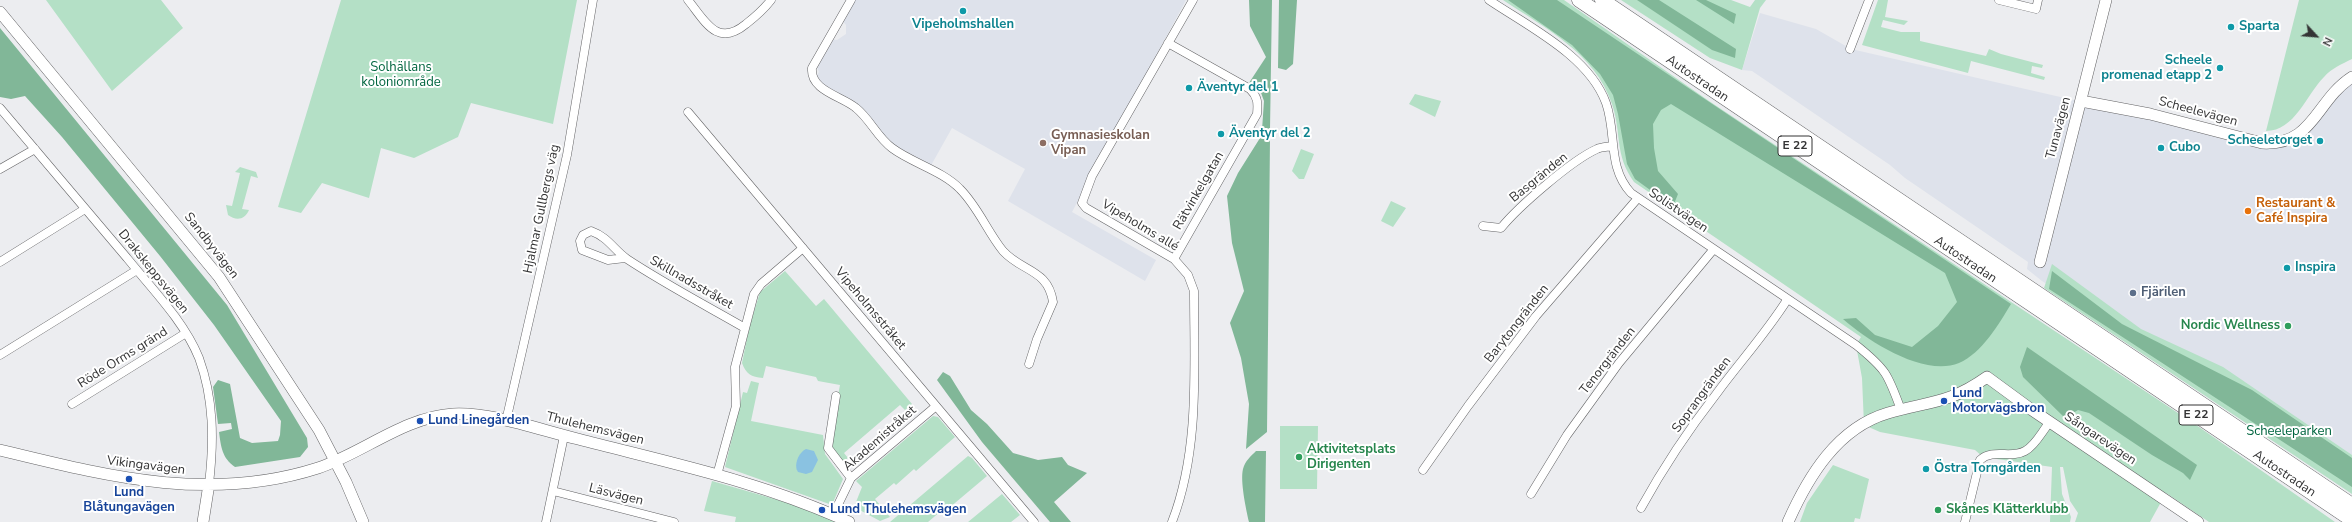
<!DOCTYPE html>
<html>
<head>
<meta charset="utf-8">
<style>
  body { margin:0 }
  #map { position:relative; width:2352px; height:522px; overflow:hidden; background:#ecedf0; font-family:"Nunito Sans",sans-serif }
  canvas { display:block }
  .north { position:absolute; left:2296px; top:16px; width:40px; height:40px; -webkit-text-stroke:3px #fff; paint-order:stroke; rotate:116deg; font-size:11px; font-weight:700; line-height:16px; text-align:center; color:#343435 }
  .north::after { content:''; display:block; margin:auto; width:14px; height:18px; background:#343435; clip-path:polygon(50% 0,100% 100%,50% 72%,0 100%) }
</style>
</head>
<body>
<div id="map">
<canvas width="2352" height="522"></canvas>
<div class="north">N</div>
</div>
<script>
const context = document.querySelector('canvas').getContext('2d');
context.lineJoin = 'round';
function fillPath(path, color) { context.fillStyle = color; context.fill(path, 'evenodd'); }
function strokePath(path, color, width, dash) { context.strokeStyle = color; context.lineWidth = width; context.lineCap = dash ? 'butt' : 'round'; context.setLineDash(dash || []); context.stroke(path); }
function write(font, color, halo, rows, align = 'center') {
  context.font = font + ' "Nunito Sans",sans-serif'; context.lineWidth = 4; context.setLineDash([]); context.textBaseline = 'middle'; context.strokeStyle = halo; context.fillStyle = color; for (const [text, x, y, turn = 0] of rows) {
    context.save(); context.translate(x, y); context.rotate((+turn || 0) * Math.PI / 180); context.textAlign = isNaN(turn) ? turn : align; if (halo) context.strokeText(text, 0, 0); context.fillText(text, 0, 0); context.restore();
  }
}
fillPath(new Path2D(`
  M851 0H1186L1072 212 1156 260 1145 281 1008 201 1025 169 952 128 929 169 893 148 864 116 815 78 819 72 816 65 829 39 837 40 846 34V25L840 18Z
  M1760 13 1816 29 1851 49 2248 140 2293 138 2352 77V484L2042 281 2027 269 2028 262 1905 178 1890 165 1752 71 1742 70Z`), '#dee2eb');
fillPath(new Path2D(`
  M46 0H161L183 28 112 91Z
  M341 0H577L553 124 471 103 458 137 414 158 381 148 369 198 322 183 301 213 278 207Z
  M1503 0H1564L1709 101 2199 427 2335 522H2209L2166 493 2150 522H2075L2078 513 2070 501 2063 467H2060L2062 494 2071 517 2070 522H2050L2052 467 1983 457 1975 450 1880 432 1864 425 1862 378 1856 345 1861 337 1634 182C1614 154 1622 134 1612 104 1595 53 1545 28 1503 0Z
  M1621 0H1731L1750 7 1755 0H1766L1760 8 1742 70 1710 58Z
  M1878 0H1888L1885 17 1908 21 1904 25 1883 20 1881 27 1901 32H1920V41L1986 56 1989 49 2001 54 2043 65 2042 68 2032 66 2031 73 2045 77 2044 80 1971 61 1968 73 1862 45Z
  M2299 0H2352V59C2342 64 2332 68 2324 77 2306 95 2295 131 2266 131Z
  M1415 94 1441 101 1435 117 1409 104Z
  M1301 149 1314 154 1304 179H1299L1292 171Z
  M240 167 256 172 258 178 251 176 242 209 249 210C245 220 236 221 228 215L226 205 232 206 240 173 235 172Z
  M1391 201 1406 208 1393 227 1381 221Z
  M2052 264 2141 329 2223 367 2352 455V494L2044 288Z
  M785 271 816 306 824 299 912 404 905 410 900 405 844 453 848 458 843 462 832 447 830 437 840 385 818 381 816 377 766 366 763 378C751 377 746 374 742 363L749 328 760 292Z
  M751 381 759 383 751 421 823 435 825 454 843 479 832 505 725 467 743 392 747 393Z
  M933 416 938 417 955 437 916 471 914 469 896 485 894 483 875 499 890 517 880 521 854 507 862 487 856 481Z
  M1280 426H1318L1317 489H1280Z
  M968 456 972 458 987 476 949 508 947 506 928 522H890Z
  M1833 465 1869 479 1860 519 1855 518 1854 522H1800L1807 503Z
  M712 481 799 506 837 522H735L736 517 704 511Z
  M1002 494 1020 515 1011 522H968Z`), '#b4e0c6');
fillPath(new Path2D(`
  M1249 0H1272L1270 129 1262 130 1264 101 1260 90 1245 89 1266 57 1250 26Z
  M1279 0H1297L1293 64 1286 70 1278 68Z
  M1508 0H1557L2011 304C1999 324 1982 353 1959 363 1924 377 1869 342 1843 319L1856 318 1875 335 1912 347 1938 326 1957 302 1945 273 1671 104 1661 110 1653 124 1654 148 1658 171 1678 194 1674 204 1668 203 1635 179 1627 164 1618 114 1613 95 1600 74 1572 45Z
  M1637 0H1659L1736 49 1735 58 1712 50Z
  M1696 0H1706L1736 14 1734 24Z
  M0 28 227 305 307 438 308 447 300 457 235 467C222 458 221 447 219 432L232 429 231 423 218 424 213 387 218 380 230 384 240 438 252 443 278 441 280 435 281 421 214 325 160 256 62 137 25 96 11 99 0 97Z
  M1260 138H1270L1267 432 1246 449 1249 404 1241 358 1230 323 1244 291 1232 243 1227 196 1238 173Z
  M2052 271 2122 324 2252 390 2352 458V487L2049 289Z
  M2027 347 2197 465 2190 480 2183 473 2152 455 2089 413 2078 410 2065 418 2023 377 2020 367Z
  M943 372 950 376 971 410 987 424 1013 453 1038 460 1062 457 1068 465 1087 473 1054 502 1071 522H1050L982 442 937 380Z
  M1256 451H1266L1265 522H1249C1246 509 1240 481 1243 469 1245 461 1251 456 1256 451Z`), '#81b798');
fillPath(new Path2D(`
  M806 449 814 451 818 460 812 472 806 474 798 472C793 465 799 452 806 449Z`), '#8ac2e1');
const street = new Path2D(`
  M688 0C705 21 717 48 746 24 755 17 764 9 771 0
  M851 0 812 68C810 91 842 96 856 108 870 119 877 137 892 148 912 163 943 171 960 189 978 207 987 231 1003 251 1022 272 1048 269 1053 302L1037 339 1029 364
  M1489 0C1529 27 1589 56 1606 103 1617 134 1607 167 1631 193L1856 345C1886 369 1888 374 1901 410
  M1999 0 2036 9 2038 0
  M1168 43 1250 89C1258 97 1258 103 1257 114L1174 259
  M1850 49 1869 0
  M0 108C42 158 85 208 127 258 152 289 184 321 199 358 214 399 214 441 209 484
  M688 112 1034 522
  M0 169 35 149
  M1483 226 1501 228C1518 207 1572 160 1597 149 1601 147 1607 147 1612 146
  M625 258 608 260 582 250 580 241 583 235 591 231C608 237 614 250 627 259 665 284 705 305 745 328
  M0 262 85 209
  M0 355 137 270
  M836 396 828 448 851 478
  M72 404 186 333
  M506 421 567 155 593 0
  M1423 470 1468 406 1536 316 1638 198
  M717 475 736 406 735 367 754 294 761 284 803 248
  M553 491 674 522
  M1531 494 1567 435 1619 363 1713 250
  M1641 508C1663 468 1689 429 1717 393 1740 362 1766 333 1787 300
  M833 515 851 478 935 407
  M546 522 564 436
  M1172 522C1200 450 1194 367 1194 291L1188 275 1174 259 1086 208 1082 203 1092 176 1193 0
  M1965 522 1980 460C1993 448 2011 459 2025 451 2036 445 2042 431 2050 422`);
const secondary = new Path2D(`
  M0 12 219 277 319 430 346 482 363 522
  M2081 101 2150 114 2262 143C2314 146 2315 101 2352 77
  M2040 262 2106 0
  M0 450C107 476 209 503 318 468 363 453 404 417 453 414 492 412 540 430 578 439 670 463 763 482 849 522
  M203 522 209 484
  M1788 522C1808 477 1837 428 1888 413 1930 401 1949 404 1987 377L2032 410 2198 522`);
const highway = new Path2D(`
  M1579 0 2352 520
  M1602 0 2352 505`);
strokePath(street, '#636365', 9);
strokePath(secondary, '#636365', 12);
strokePath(highway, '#636365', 15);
strokePath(street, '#fff', 8);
strokePath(secondary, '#fff', 11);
strokePath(highway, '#fff', 14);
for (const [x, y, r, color] of [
  [963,11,4,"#0f9aa8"],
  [2231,27,4,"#0f9aa8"],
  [2220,68,4,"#0f9aa8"],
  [1189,88,4,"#0f9aa8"],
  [1221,134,4,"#0f9aa8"],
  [2320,141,4,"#0f9aa8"],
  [1043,143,4,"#8d6e63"],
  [2161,148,4,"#0f9aa8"],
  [2248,211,4,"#e8710a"],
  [2287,268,4,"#0f9aa8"],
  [2133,293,4,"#5c6f8a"],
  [2288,326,4,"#2e9e5b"],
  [1944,401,4,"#1a4fb4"],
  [420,421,4,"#1a4fb4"],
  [1299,457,4,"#2e9e5b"],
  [1926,469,4,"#0f9aa8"],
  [129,479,4,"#1a4fb4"],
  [822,510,4,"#1a4fb4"],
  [1938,510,4,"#2e9e5b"]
]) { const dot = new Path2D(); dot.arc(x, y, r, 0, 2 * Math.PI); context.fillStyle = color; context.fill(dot); strokePath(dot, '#fff', 1.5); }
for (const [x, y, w] of [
  [1795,146,34],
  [2196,415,34]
]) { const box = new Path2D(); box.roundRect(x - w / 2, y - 10, w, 20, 3); context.fillStyle = '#fff'; context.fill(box); strokePath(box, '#343435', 1); }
write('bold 12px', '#343435', null, [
  ["E 22",1795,146],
  ["E 22",2196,415]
]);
write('bold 13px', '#0d838f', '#fff', [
  ["Vipeholmshallen",963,25,"center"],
  ["Sparta",2239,27],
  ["Scheele",2212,61,"right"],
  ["promenad etapp 2",2212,76,"right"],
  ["Äventyr del 1",1197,88],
  ["Äventyr del 2",1229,134],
  ["Scheeletorget",2312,141,"right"],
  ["Cubo",2169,148],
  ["Inspira",2295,268],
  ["Östra Torngården",1934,469]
], 'left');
write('13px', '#00653f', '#fff', [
  ["Solhällans",401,68],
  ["koloniområde",401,83],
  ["Scheeleparken",2289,432]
]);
write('13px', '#343435', '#fff', [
  ["Autostradan",1697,79,34],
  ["Scheelevägen",2198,112,15],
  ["Tunavägen",2059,128,-75],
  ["Basgränden",1539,178,-39],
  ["Rätvinkelgatan",1199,191,-60],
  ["Hjalmar Gullbergs väg",542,209,-78],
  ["Solistvägen",1678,211,34],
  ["Vipeholms allé",1140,226,31],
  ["Sandbyvägen",211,246,52],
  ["Autostradan",1965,260,34],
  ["Drakskeppsvägen",153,272,51],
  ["Skillnadsstråket",691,283,30],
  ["Vipeholmsstråket",870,309,50],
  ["Barytongränden",1517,324,-52],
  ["Röde Orms gränd",123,358,-32],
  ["Tenorgränden",1608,361,-52],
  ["Soprangränden",1702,395,-54],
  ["Thulehemsvägen",595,429,14],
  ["Akademistråket",880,439,-41],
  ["Sångarevägen",2100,439,34],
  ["Vikingavägen",146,466,7],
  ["Autostradan",2284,474,34],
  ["Läsvägen",616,495,14]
]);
write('bold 13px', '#785e54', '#fff', [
  ["Gymnasieskolan",1051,136],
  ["Vipan",1051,151]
], 'left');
write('bold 13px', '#c56008', '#fff', [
  ["Restaurant &",2256,204],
  ["Café Inspira",2256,219]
], 'left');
write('bold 13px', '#4e5e75', '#fff', [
  ["Fjärilen",2141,293]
], 'left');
write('bold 13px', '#27864d', '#fff', [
  ["Nordic Wellness",2280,326,"right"],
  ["Aktivitetsplats",1307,450],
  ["Dirigenten",1307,465],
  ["Skånes Klätterklubb",1946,510]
], 'left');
write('bold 13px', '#164399', '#fff', [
  ["Lund",1952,394],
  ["Motorvägsbron",1952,409],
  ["Lund Linegården",428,421],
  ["Lund",129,493,"center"],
  ["Blåtungavägen",129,508,"center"],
  ["Lund Thulehemsvägen",830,510]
], 'left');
</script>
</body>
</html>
